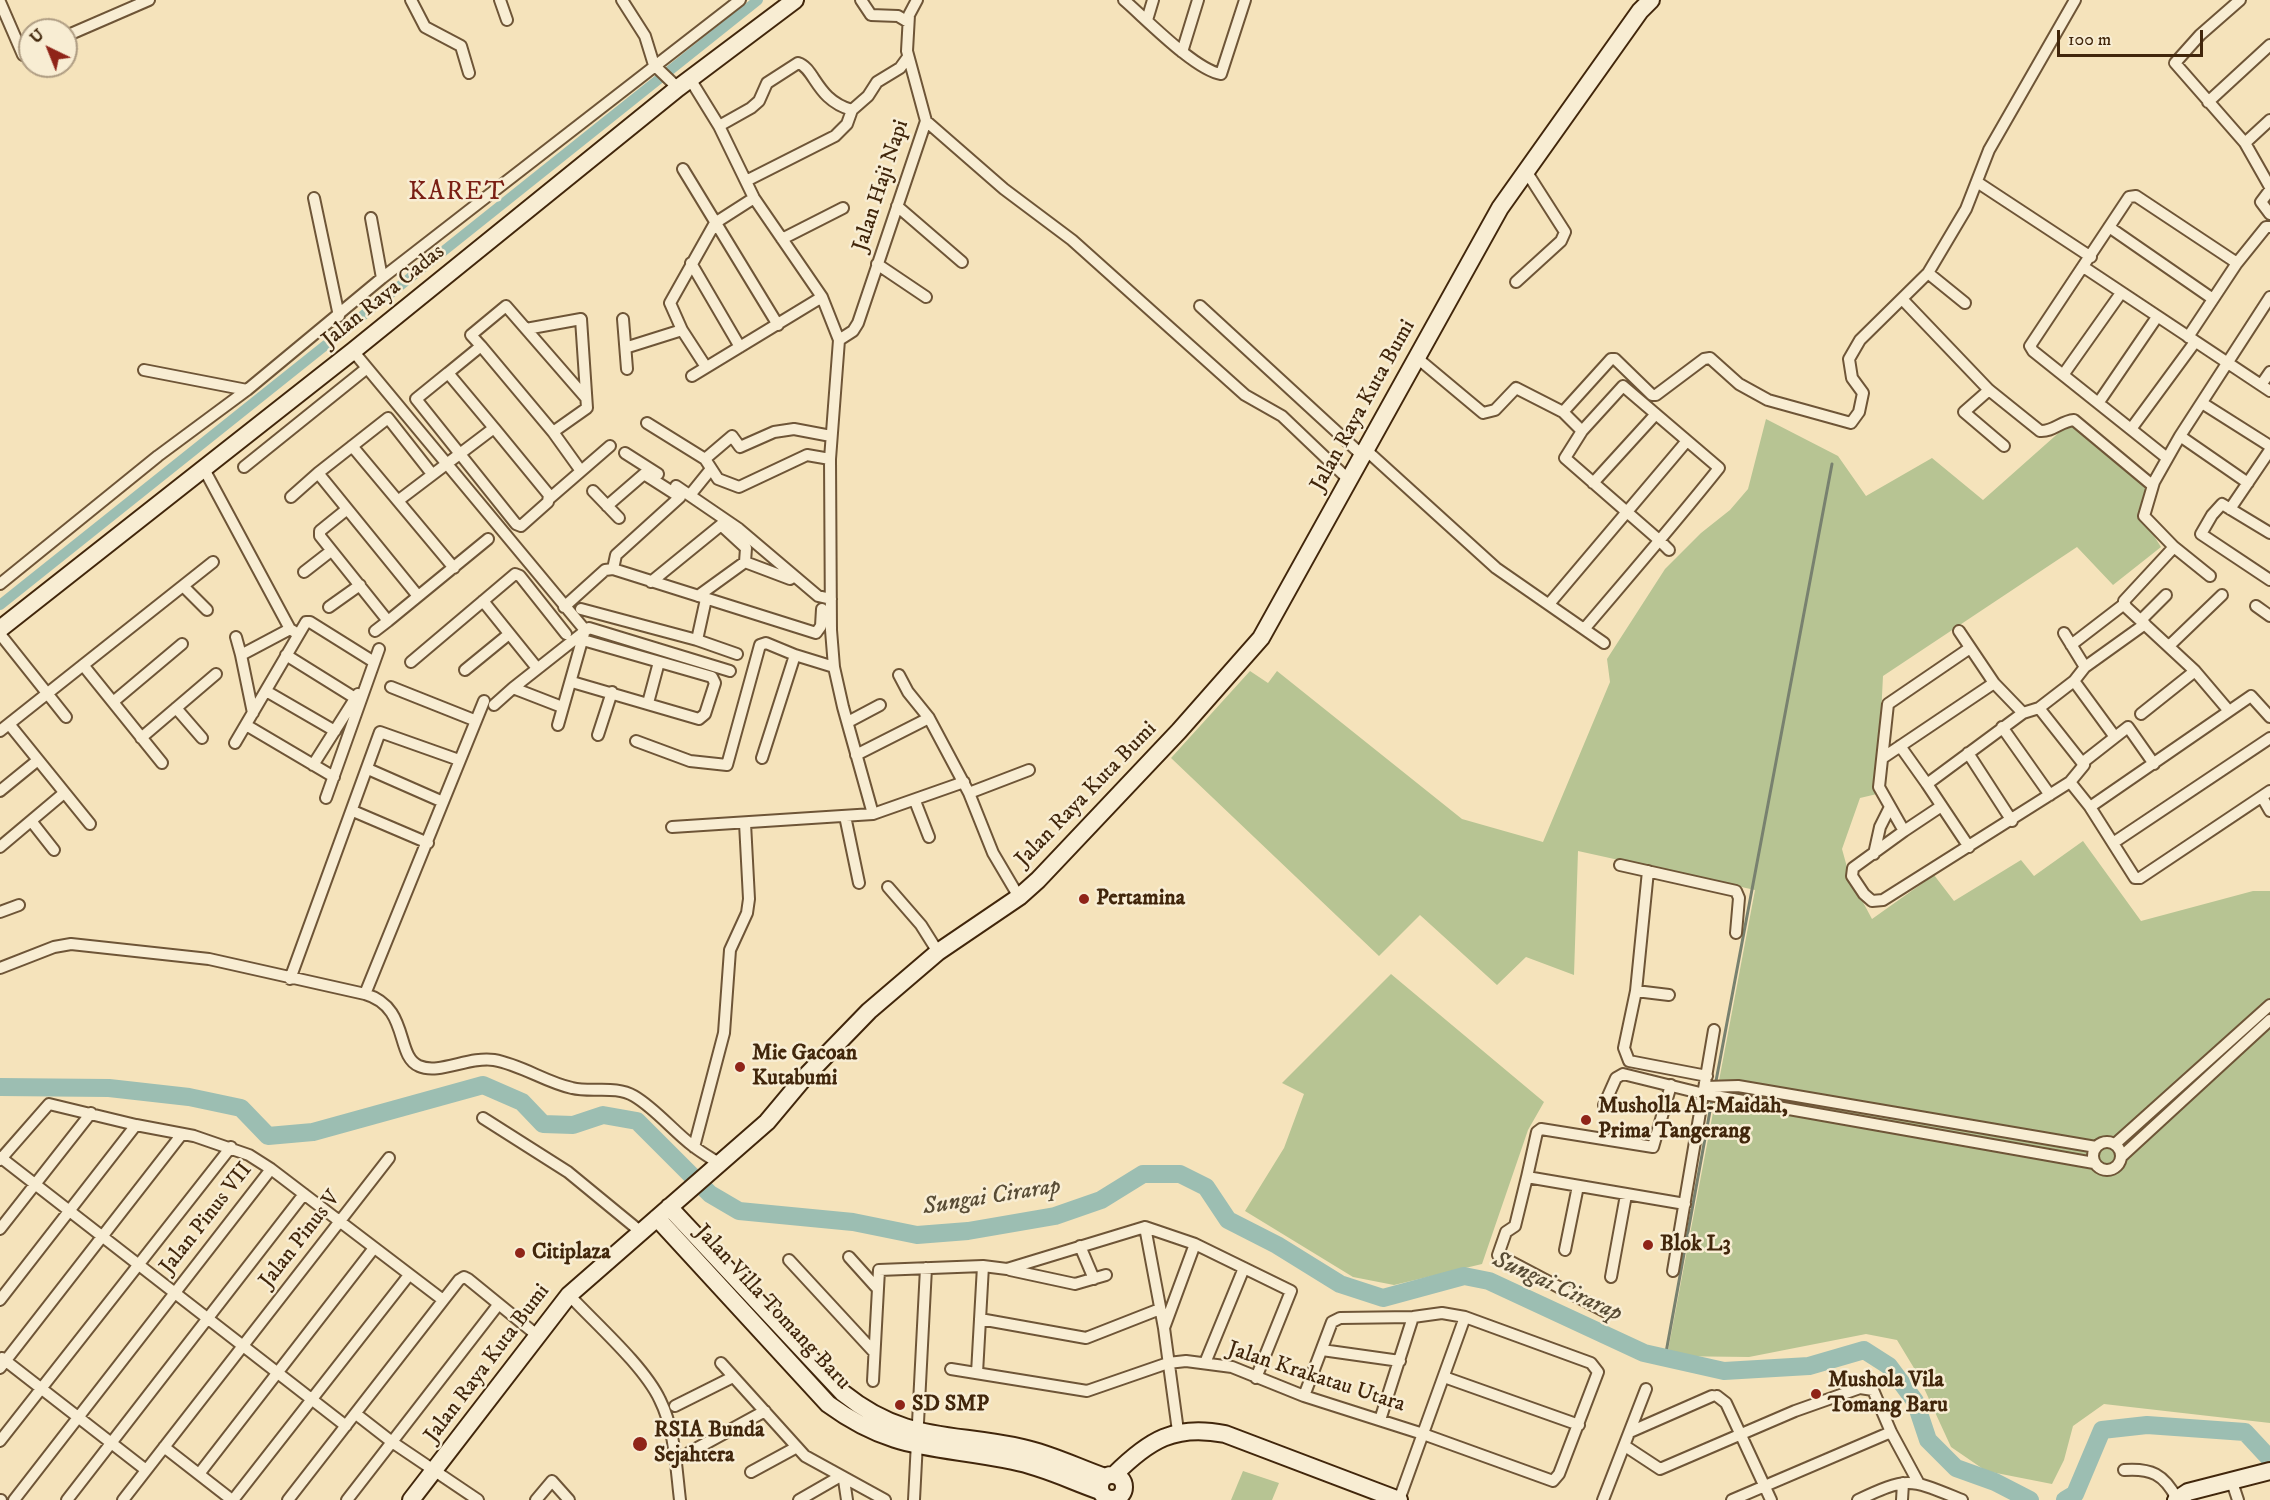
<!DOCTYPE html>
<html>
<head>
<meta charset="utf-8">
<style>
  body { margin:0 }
  #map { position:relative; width:2270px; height:1500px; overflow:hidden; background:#f5e3bb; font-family:"IM FELL DW Pica",serif }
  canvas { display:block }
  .north { position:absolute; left:18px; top:18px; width:60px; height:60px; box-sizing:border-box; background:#f8edd3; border:2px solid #af9d83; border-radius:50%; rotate:317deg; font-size:16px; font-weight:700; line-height:24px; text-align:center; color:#41260b }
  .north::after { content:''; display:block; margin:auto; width:21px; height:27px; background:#8f2418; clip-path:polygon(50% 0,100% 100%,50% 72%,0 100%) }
  .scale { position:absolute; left:2057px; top:30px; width:146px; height:27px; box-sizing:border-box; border:3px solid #41260b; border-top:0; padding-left:8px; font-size:18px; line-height:21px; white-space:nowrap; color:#41260b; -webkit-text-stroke:4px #f8edd3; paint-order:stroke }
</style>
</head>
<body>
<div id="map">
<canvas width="2270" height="1500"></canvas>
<div class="north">U</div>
<div class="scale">100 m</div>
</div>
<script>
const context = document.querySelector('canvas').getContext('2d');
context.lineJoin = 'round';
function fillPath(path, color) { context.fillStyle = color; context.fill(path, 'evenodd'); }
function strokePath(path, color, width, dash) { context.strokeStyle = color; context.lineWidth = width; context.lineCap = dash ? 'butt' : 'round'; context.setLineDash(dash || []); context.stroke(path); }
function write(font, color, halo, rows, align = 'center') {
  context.font = font + ' "IM FELL DW Pica",serif'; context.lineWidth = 5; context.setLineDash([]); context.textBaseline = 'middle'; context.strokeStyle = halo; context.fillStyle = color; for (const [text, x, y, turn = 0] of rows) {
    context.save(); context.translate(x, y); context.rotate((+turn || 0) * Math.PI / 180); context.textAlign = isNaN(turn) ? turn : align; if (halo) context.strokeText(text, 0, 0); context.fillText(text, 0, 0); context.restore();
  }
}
fillPath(new Path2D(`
  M1766 419 1838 456 1866 496 1932 458 1983 500 2072 421 2153 490 2140 514 2161 547 2113 585 2077 547 1883 676 1877 794 1860 798 1842 849 1850 878 1872 919 1934 875 1954 901 2021 860 2034 876 2083 841 2141 921 2253 891H2270V1423L2104 1404 2073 1426 2064 1460 2052 1484 1986 1471 1951 1447 1917 1373 1897 1340 1866 1334 1749 1357 1667 1356 1755 890 1578 851 1574 975 1526 957 1497 985 1420 915 1379 956 1171 758 1250 671 1268 683 1277 671 1462 819 1543 842 1610 682 1607 659 1665 569 1701 533 1730 510 1748 489Z
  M1391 974 1544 1102 1528 1130 1482 1264 1394 1285 1353 1277 1245 1211 1284 1148 1304 1094 1282 1083Z
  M1243 1471 1279 1483 1272 1500H1231Z`), '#b7c493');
strokePath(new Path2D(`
  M1716 1081 1832 464
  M1665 1358 1712 1100`), '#78816f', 3);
strokePath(new Path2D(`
  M0 605 758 0`), '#9cbeb2', 10);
strokePath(new Path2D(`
  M0 1087 109 1088 189 1097 241 1108 268 1136 313 1132 483 1085 522 1102 543 1124 573 1125 603 1115 637 1121 710 1194 739 1211 853 1222 917 1235 968 1231 1055 1216 1101 1200 1143 1174H1180L1206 1187 1228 1220 1277 1245 1340 1284 1383 1298 1464 1276 1489 1281 1644 1353 1724 1371 1809 1366 1864 1350 1889 1366 1915 1401 1928 1440 1956 1468 1995 1482 2030 1500
  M2065 1500 2075 1494 2102 1430 2147 1425 2245 1432 2270 1459`), '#9cbeb2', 18);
const street = new Path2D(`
  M411 0 425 27 461 46 469 73
  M500 0 507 20
  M622 0 645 36 654 65 678 88
  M861 0 871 15 898 16 908 22
  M1124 0C1145 18 1195 70 1221 74L1245 0
  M2240 0 2200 35 2175 63 2245 143 2270 187
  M0 2 23 55 30 52
  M1147 20 1153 0
  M66 36 149 0
  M1182 52 1198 0
  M690 79 719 126 754 198 822 297 839 340 830 459 831 630 834 667 843 707 873 814
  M2208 102 2270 45
  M926 121 1004 189 1072 240 1245 395 1282 416 1349 480
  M719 126 751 108 759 101 767 83 798 63C815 68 816 100 852 110
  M2245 143 2270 120
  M683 169 778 325
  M746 181 835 136 847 124 852 110 868 96 877 82 900 68 908 57
  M1977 182 2091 257
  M2270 190 2261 202 2270 214
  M314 198 339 316
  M897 206 962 262
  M371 218 382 278
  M2109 227 2213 299
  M782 239 843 208
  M691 263 740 347
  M877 264 926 297
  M2085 268 2270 391
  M1928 273 1965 303
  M1516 282 1561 241 1565 232 1526 171
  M1903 300 1989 390 2040 431C2053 432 2061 421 2074 420L2152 485
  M1200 306 1363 456
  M623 319 627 369
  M526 329 581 319 587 408 553 432
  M2188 337 2237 263 2266 227H2270
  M839 340 853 331 858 323 926 121 907 51 909 15 917 0
  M481 346 471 335 506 306 586 398
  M628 347 682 330
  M353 351 585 630 558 725
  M1416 357 1483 413 1495 410 1516 388 1563 412 1582 431
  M706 367 682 330 670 303 715 223 754 198
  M144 370 247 390
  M448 373 481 346 553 432 581 471
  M2063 375 2121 293
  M692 376 822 297
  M2261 385 2270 372
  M1989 390 1964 412 2004 446
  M2099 402 2157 317
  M2202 403 2270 446
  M1563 412 1611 359H1615L1652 395H1656L1704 359 1710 358 1739 384 1768 400 1851 423 1859 412 1863 393 1852 378 1849 359 1860 340 1928 273 1966 209 1989 150 2075 0
  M647 423 705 459
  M2131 429 2195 342
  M2180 436 2248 483
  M352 446 454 568
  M1366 450 1496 568 1604 643
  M625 453 658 474
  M2167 458 2033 351 2030 346 2129 197 2136 196 2237 263
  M830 459 807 455 739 487 718 479 705 459 732 436 740 447 774 432 794 429 831 436
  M244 467 367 368
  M204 469 290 629 298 634
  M1593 483 1655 415
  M676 486 739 529 818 596 831 599
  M593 491 619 518
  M690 495 711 469
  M291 497 318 473
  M550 498 610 446
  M399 500 494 428 448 373 416 399 516 524 521 526 548 502 549 495 494 428
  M2230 509 2270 450
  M346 510 320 531V536L388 621 488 539
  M2270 533 2222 504 2212 515 2201 534 2270 580
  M2174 547 2210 576
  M745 562 790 579
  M613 569 816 633 821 626 822 609
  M304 572 331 551
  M651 582 721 525 746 548 745 562 698 596
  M0 584 158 456 247 390 382 278 740 0
  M183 586 207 610
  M418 596 318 473 388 418 432 474
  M483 601 537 668
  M1549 604 1686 442
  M2256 606 2270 616
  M329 607 360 585
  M564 607 605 570 613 569 616 555 680 497 644 474 607 506
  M581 609 697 640 737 654
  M2141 620 2166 595
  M1585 628C1630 575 1676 522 1719 468L1623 386 1582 431 1565 458 1659 540 1669 550
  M375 631 388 621
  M1959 631 1994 683 2023 713 2039 708 2084 765 2070 782 2090 807 2135 878H2140L2270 791
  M2064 633 2085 667
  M0 634 66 717
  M236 637 241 655
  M697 640 706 599
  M2071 645 2123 605
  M2169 646 2222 595
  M1970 648 1888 704 1879 787 1904 831 1853 868 1852 876 1864 894 1872 901 1883 900 2070 782
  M286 655 355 698
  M411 662 515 574 520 576 566 634
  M83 665 162 763
  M465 670 509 634
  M899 675 908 692 929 718 969 793 993 853 1019 897
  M2074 681 2115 737
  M572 682 699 719 705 714 715 683 712 677 583 640
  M391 687 474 720
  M513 688 589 628 730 671
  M266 691 335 731
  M113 702 182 644
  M648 703 659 662
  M494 705 513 688 562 707
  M176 708 202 738
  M2039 708 2074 681 2085 667 2145 624
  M2229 711 2195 671 2126 607 2124 601 2174 547 2144 516 2154 482 2180 436 2270 297
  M253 713 241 655 290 629
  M2141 714 2195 671
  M848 722 880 705
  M9 724 90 824
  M246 725 334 777
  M2002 727 2050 795
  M0 731 213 562
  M598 735 612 692
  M141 738 216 674
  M636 741 690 761 727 765 760 645 766 643 795 655 834 667
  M235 743 306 622H310L374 662
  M1900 746 1927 784
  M1968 753 2012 821
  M856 755 929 718
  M1884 757 1994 683
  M762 758 795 655
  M2082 763 2128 727 2154 764
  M313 765 358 694
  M368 769 443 802
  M0 791 38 760
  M969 793 1029 770
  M2262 797 2270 811
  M326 798 379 649
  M915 801 929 837
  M2090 807 2251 696 2270 717
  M353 811 428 843
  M845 816 859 883
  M32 822 54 850
  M672 827 873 814 964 782
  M1904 831 1940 807
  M2113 843 2270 738
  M0 847 64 793
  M1969 847 1927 784 2023 713
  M1874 854 1880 827 1889 809
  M1620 865 1736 891 1739 898 1736 933
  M1648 871 1636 991 1624 1048 1629 1061 1707 1076
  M888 887 921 925 938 952
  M0 912 19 905
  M0 968 54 947 71 944 209 959 365 994C410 1007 395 1056 419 1066 439 1075 469 1056 494 1060 522 1065 545 1082 572 1088 592 1093 615 1085 634 1096 656 1109 673 1131 693 1146 702 1153 711 1158 720 1164
  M290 979 380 732 459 760
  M1636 991 1669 995
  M365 994 484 701
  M1671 1085 1653 1147 1541 1129 1537 1132 1527 1177 1685 1204
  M1705 1087 1738 1086 2096 1147
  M1604 1105 1616 1078 1623 1074 1704 1094 2094 1163
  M483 1118 568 1172 641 1232
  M2093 1156a14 14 0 1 1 28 0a14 14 0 1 1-28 0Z
  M2115 1144 2270 1005
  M694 1147 724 1033 730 950 747 913 749 899 745 823
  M2122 1156 2270 1020
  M0 1157 346 1426
  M0 1160 49 1104 136 1125 194 1136 249 1155 271 1169 443 1300
  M1527 1177 1515 1226 1506 1232 1498 1255 1606 1312
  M1145 1227 1164 1328 1178 1431
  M0 1229 91 1113
  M1080 1246 1094 1279
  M1565 1250 1578 1186
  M849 1257 876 1287
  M789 1260 874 1352
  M1010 1270 1075 1284 1106 1275
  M1673 1271 1714 1030
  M1611 1277 1626 1195
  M569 1295C596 1324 644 1366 660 1400 675 1430 676 1467 680 1500
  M0 1300 136 1125
  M980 1319 1086 1338 1160 1309
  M1164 1328 1195 1244
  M1322 1350 1400 1361
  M2 1358 146 1470
  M721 1363 805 1456 885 1500
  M1205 1363 1244 1268
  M0 1368 182 1134
  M951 1369 1087 1391 1168 1363 1186 1361 1232 1367 1304 1396 1423 1434 1553 1481 1559 1474 1598 1372 1591 1363 1465 1317 1442 1313 1413 1317 1340 1318 1332 1322 1304 1396
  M977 1373 983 1266
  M1444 1377 1579 1425
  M873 1381 879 1270 983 1266 1007 1269 1145 1227 1195 1244 1291 1291 1256 1378
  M1717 1396 1726 1403 1771 1500
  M675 1406 733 1377
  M356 1414 392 1442 478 1500
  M1380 1420 1413 1317
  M1630 1432 1712 1396
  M0 1441 231 1147
  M1625 1446 1660 1469 1795 1411 1860 1388 1873 1390 1891 1432 1918 1482
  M164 1447 232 1500
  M690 1452 765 1411
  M2124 1470C2151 1468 2164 1474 2177 1499
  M751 1472 797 1447
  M199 1474 374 1248
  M844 1480 847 1500
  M2232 1482 2238 1500
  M0 1500H1
  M14 1500 271 1169
  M67 1500 304 1194
  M123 1500 389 1158
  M233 1500 409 1275
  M288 1500 459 1280 464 1277 468 1279 538 1336
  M347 1500 498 1305
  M536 1500 552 1481 569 1500
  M799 1500 839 1477
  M914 1500 926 1268
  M1399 1500 1465 1317
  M1603 1500 1646 1389
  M1732 1500 1891 1432
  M1858 1500C1909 1476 1910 1479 1962 1500
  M1902 1500 1903 1483`);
const secondary = new Path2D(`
  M0 629 353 351 678 88 795 0
  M669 1207 843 1393C905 1443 952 1432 1023 1448 1051 1454 1079 1468 1105 1477
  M657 1218 828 1404C895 1453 937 1445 1013 1461 1044 1467 1071 1481 1100 1491
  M1100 1487a12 12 0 1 1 24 0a12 12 0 1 1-24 0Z
  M1114 1475C1149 1440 1175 1424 1225 1434L1399 1500
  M411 1500 569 1295 767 1122 803 1079 869 1011 938 952 1019 897 1038 880 1179 731 1261 638 1500 208 1640 11 1651 0
  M2176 1500 2188 1492 2270 1471`);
strokePath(street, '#6e5537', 14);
strokePath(secondary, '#41260b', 20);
strokePath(street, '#f8edd3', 10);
strokePath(secondary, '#f8edd3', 16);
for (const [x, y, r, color] of [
  [1084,899,6,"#8f2418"],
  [740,1067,6,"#8f2418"],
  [1586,1120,6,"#8f2418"],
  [1648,1245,6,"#8f2418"],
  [520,1253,6,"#8f2418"],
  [1816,1394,6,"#8f2418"],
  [900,1405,6,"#8f2418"],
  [640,1444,8,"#8f2418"]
]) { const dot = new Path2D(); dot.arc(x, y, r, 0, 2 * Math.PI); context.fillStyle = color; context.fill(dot); strokePath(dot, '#f8edd3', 2); }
write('22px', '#41260b', '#f8edd3', [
  ["Jalan Haji Napi",882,186,-72],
  ["Jalan Raya Cadas",384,297,-39],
  ["Jalan Raya Kuta Bumi",1364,406,-61],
  ["Jalan Raya Kuta Bumi",1087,795,-46],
  ["Jalan Pinus VII",207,1219,-52],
  ["Jalan Pinus V",301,1240,-52],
  ["Jalan Villa Tomang Baru",772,1308,47],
  ["Jalan Raya Kuta Bumi",488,1364,-53],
  ["Jalan Krakatau Utara",1316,1378,18]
]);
write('bold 22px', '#41260b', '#f8edd3', [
  ["Pertamina",1096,899],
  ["Mie Gacoan",752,1054],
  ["Kutabumi",752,1079],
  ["Musholla Al-Maidah,",1598,1107],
  ["Prima Tangerang",1598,1132],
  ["Blok L3",1660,1245],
  ["Citiplaza",532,1253],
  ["Mushola Vila",1828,1381],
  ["Tomang Baru",1828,1406],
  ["SD SMP",912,1405],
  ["RSIA Bunda",654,1431],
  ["Sejahtera",654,1456]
], 'left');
write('italic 24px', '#584c35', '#f8edd3', [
  ["Sungai Cirarap",992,1198,-9],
  ["Sungai Cirarap",1557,1288,24]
]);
context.letterSpacing = '1.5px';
write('26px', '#7a1f14', '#f8edd3', [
  ["KARET",457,194]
]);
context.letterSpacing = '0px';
</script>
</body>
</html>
